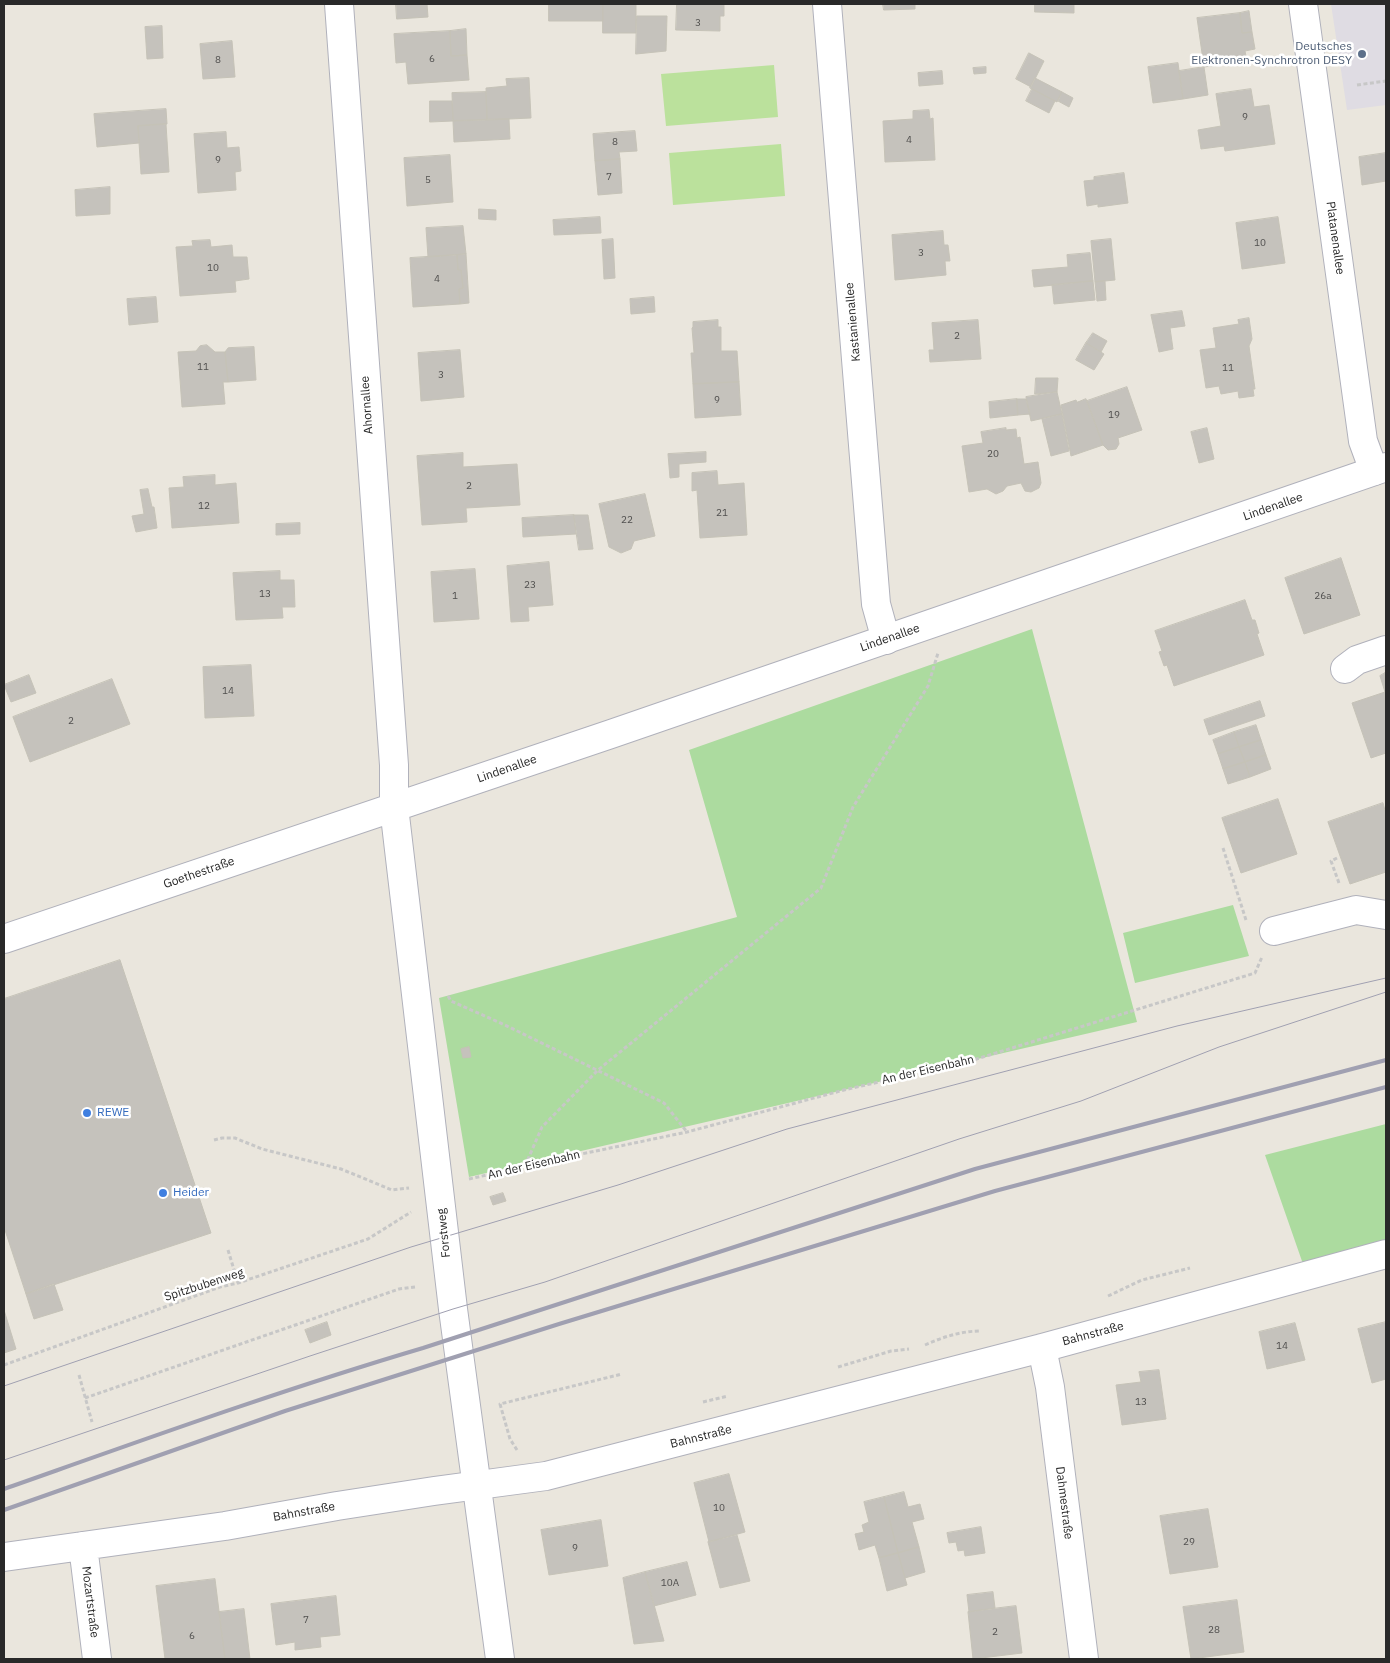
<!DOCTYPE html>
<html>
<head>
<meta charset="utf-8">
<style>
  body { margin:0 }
  #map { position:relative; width:1390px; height:1663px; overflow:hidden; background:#eae6dd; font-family:"IBM Plex Sans",sans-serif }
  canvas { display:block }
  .frame { position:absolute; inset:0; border:5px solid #292929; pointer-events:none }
</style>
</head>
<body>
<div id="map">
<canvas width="1390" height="1663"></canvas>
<div class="frame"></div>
</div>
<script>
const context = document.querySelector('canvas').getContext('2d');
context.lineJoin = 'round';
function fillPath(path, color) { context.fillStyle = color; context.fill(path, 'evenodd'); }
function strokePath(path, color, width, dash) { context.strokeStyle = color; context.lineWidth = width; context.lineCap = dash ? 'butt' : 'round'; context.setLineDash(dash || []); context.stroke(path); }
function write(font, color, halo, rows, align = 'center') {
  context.font = font + ' "IBM Plex Sans",sans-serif'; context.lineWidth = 5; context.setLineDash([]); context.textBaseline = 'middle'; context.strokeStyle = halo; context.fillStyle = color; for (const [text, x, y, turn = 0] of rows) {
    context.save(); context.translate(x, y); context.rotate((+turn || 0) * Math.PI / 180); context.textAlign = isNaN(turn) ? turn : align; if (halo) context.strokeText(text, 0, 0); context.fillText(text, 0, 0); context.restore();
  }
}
fillPath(new Path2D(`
  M1331 4H1386V105L1347 110Z`), '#dfdce3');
fillPath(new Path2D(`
  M1032 629 1137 1022 469 1177 439 998 737 917 689 750Z
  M1233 905 1249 956 1135 983 1123 933Z
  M1386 1124V1242L1303 1264 1265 1155Z`), '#acdb9f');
fillPath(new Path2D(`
  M774 65 778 117 666 126 661 74Z
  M781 144 785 196 673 205 669 153Z`), '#bbe19c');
const building = new Path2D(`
  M396 4H427L428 17 397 19Z
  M549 4H603V21H549Z
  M603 4H636V33H603Z
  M677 4H724V16H720V31L676 30Z
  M883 4H915V9L884 10Z
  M1035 4H1074V13L1035 12Z
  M1249 11 1252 32 1242 33 1240 13Z
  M1240 13 1242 33 1252 32 1255 49 1245 51 1247 61 1204 67 1197 18Z
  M637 16H667L666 51 636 54Z
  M162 26 163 58 147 59 145 27Z
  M466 29 467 55 451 56 450 31Z
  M450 31 451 56 467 55 469 80 408 84 406 62 396 63 394 34Z
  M232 41 235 77 203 79 200 44Z
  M1029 53 1044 61 1031 87 1016 79Z
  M1178 63 1183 99 1153 103 1148 67Z
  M986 67V73L974 74 973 68Z
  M1204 67 1208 95 1183 99 1179 71Z
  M942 71 943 84 919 86 918 73Z
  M529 78 531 118 487 120 486 88 507 86 506 79Z
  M1035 78 1062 92 1057 102 1030 88Z
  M1032 89 1055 101 1049 113 1026 101Z
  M1251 89 1254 107 1269 105 1275 144 1225 151 1224 146 1201 149 1198 130 1221 126 1216 94Z
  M486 92 487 120 453 121 452 93Z
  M1062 92 1073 98 1069 107 1058 101Z
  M430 101H452L453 121 430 122Z
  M166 109 167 124 138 126 139 143 97 147 94 114Z
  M929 110 930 119 933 118 935 160 885 162 883 121 913 119V111Z
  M509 119 510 139 454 142 453 121Z
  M166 124 169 172 141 174 138 126Z
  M635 131 637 151 619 152 620 159 595 161 593 134Z
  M226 132 227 148 239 147 241 171 235 172 236 190 198 193 194 134Z
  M1386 153V181L1362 185 1359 157Z
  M450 155 453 202 407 206 404 158Z
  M620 159 622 193 598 195 595 161Z
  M1124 173 1128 203 1098 207V204L1087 206 1084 181 1094 180V177Z
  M110 187V214L76 216 75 190Z
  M479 209 496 210V220L479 219Z
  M600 217 601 233 554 235 553 220Z
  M1278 217 1285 263 1242 269 1236 223Z
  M463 226 466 254 428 257 426 228Z
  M943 231 944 245H948L950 261H945L946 275 895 280 892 235Z
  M613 239 615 278 604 279 602 240Z
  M1111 239 1115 280 1095 282 1091 241Z
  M210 240 211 247 232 245 233 257H247L249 279 235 281 236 292 180 296 176 247 193 246 192 241Z
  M1090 253 1093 281 1034 287 1032 270 1068 267 1067 255Z
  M466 254 469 303 460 304 459 289 463 288 461 270H458L457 255Z
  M457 255 458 270H461L463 288 459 289 460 304 413 307 410 258Z
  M1093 281 1095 300 1054 304 1052 285Z
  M1105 281 1106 300 1097 301 1095 282Z
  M156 297 158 322 129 325 127 299Z
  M654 297 655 312 631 314 630 299Z
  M1182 311 1185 326 1170 328 1173 349 1159 352 1151 315Z
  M1249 318 1252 339 1249 346 1255 389H1253L1254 396 1239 398 1238 391 1221 394 1219 386 1206 388 1200 350 1216 348 1213 328 1239 324 1238 320Z
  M718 320V327H721V351H737L739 382 693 384 691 353H694L692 328 693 327V322Z
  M978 320 981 359 930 362 929 350H934L932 323Z
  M1093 333 1107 341 1101 352 1086 343Z
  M1086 343 1104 354 1094 370 1076 360Z
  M207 345 215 352H225L228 382H223L225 404 182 407 178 352 196 351 200 346Z
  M254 347 256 380 228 382 225 352 228 348Z
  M460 350 464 397 421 401 418 353Z
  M1036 378H1058L1057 392 1035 394Z
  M739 382 741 415 695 418 693 384Z
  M1127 387 1142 430 1118 438 1119 444 1116 449 1108 450 1103 445 1087 401Z
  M1057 392 1062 414 1031 421 1026 397Z
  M1017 399 1018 415 990 418 989 402Z
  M1017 399H1026L1030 414 1018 415Z
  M1086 399 1103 445 1071 456 1061 405 1076 400 1077 402Z
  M1062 414 1069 451 1051 456 1042 419Z
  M1006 428V430L1016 429 1017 438 1020 437 1024 464 1038 462 1041 483 1039 488 1031 492 1025 491 1021 483 1007 486 1003 491 996 494 987 489 969 492 962 446 983 443 981 432Z
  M1207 428 1214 459 1199 463 1191 432Z
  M706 452V462L679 464V477L670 478 668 454Z
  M463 453V467L517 464 520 505 466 508 467 522 422 525 417 456Z
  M717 471 718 485 744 483 747 535 700 538 697 490 692 491V473Z
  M215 475V485L236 483 239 523 172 528 169 488 184 487 183 477Z
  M148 489 152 507H154L157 528 136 532 132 516 144 514 140 490Z
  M645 494 655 536 634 541 631 549 621 553 609 547 599 504Z
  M574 515H588L593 549 579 550Z
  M574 515 576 534 523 537 522 518Z
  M300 523V534L276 535V524Z
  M1341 558 1360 615 1304 634 1285 578Z
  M549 562 553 605 528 607 529 621 511 622 507 566Z
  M475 569 479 619 434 622 431 572Z
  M280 571V580H294L295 607H282L283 618 236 620 233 573Z
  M1245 600 1252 620H1255L1259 633 1257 634 1264 655 1174 686 1167 665 1164 666 1159 652 1162 651 1155 631Z
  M251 665 254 716 205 718 203 667Z
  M1385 673 1386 753 1371 758 1352 703 1385 692 1380 676Z
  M29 675 36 693 11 702 4 685Z
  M112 679 130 724 30 762 13 717Z
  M1260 701 1265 716 1209 735 1204 720Z
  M1256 725 1261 740 1239 747 1234 732Z
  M1234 732 1239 747 1218 754 1213 740Z
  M1261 740 1266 755 1245 762 1239 747Z
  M1239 747 1245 762 1223 769 1218 754Z
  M1266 755 1271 769 1250 777 1245 762Z
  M1245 762 1250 777 1228 784 1223 769Z
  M1278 799 1297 854 1241 873 1222 818Z
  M1383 803 1386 814V872L1350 884 1328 822Z
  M120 960 211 1233 26 1294 4 1227V999Z
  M469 1047 471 1057 463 1058 461 1049Z
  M503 1193 506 1201 493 1205 490 1197Z
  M54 1284 63 1310 34 1319 26 1294Z
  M4 1310 16 1349 4 1353Z
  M327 1322 331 1335 310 1343 305 1330Z
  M1386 1322V1379L1372 1383 1358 1329Z
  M1295 1323 1305 1360 1267 1369 1259 1332Z
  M1159 1370 1166 1419 1122 1425 1116 1385 1141 1382 1139 1372Z
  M729 1474 745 1532 709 1542 694 1483Z
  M904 1492 908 1507 920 1504 924 1519 912 1522 919 1547 898 1553 884 1497Z
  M884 1497 898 1553 879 1558 875 1545 859 1550 855 1534 864 1532 862 1525 869 1522 864 1502Z
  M1208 1509 1218 1567 1170 1574 1160 1516Z
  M601 1520 608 1566 549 1575 541 1530Z
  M981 1527 985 1553 965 1556 964 1550 958 1551 956 1542 949 1543 947 1533Z
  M737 1535 750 1581 720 1588 708 1542Z
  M919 1547 925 1572 905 1578 898 1553Z
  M898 1553 907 1585 887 1591 879 1558Z
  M687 1562 696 1595 654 1606 645 1572Z
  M645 1572 664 1641 634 1644 623 1578Z
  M215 1579 225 1659H165L156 1586Z
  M993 1592 995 1608 969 1612 967 1595Z
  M336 1596 340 1635 320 1637 321 1647 295 1650V1642L276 1645 271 1604Z
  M1237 1600 1244 1652 1191 1659 1183 1607Z
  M1016 1606 1022 1653 973 1659 968 1612Z
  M244 1609 250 1659H225L219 1612Z`);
fillPath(building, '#c5c2bc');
strokePath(building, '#c5c2b7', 1);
const minor = new Path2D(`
  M339 4 394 765V807
  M827 4 876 604 886 640
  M1303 4 1363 441 1374 471
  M1345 669 1357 660 1386 650
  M1274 931 1356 910 1386 915
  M1042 1348 1050 1387 1084 1659
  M83 1546 97 1659
  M4 1557 225 1526 337 1506 434 1491 546 1476 1042 1348 1386 1254`);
const secondary = new Path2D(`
  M394 807 453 1309 500 1659
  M4 939 611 734 1386 467`);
strokePath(minor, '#b0b1bb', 30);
strokePath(secondary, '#b0b1bb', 30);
strokePath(new Path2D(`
  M1357 85 1386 81
  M1223 848 1246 920
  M1337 858 1331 861 1339 883
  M448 996 451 1001 505 1025 664 1103 687 1132
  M214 1140 222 1138H235L262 1149 341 1169 392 1190 409 1188
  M525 1166 542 1127 598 1070 821 888 853 807 928 686 938 653
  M469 1179 548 1161 687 1132 844 1090 970 1061 1255 973 1262 957
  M228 1250 238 1283
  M1108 1296 1142 1280 1190 1268
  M925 1345C943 1337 961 1331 981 1331
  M4 1365 220 1287 238 1283 368 1239 411 1212
  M838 1367 891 1351 909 1349
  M79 1375 92 1422
  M85 1398 399 1289 415 1287
  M703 1402 728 1396
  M517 1450 510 1439 500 1404 622 1374`), '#c7c7c7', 3, [4, 2.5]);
strokePath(minor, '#fff', 28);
strokePath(secondary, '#fff', 28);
strokePath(new Path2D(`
  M4 1386 411 1247 618 1185 787 1129 1177 1026 1386 978
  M4 1460 310 1356 453 1309 545 1282 959 1139 1081 1101 1219 1047 1386 992`), '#a0a0b1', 1);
strokePath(new Path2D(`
  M4 1489C143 1440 281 1390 423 1348L975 1169 1386 1060
  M4 1510 285 1411 559 1324 995 1191 1386 1087`), '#a0a0b1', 4);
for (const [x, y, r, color] of [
  [1362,54,5,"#5c6f8a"],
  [87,1113,5,"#3f7fe0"],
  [163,1193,5,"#3f7fe0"]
]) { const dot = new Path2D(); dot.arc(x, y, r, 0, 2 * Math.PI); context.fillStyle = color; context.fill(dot); strokePath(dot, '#fff', 2); }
write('10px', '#504f4e', null, [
  ["3",698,23],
  ["6",432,59],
  ["8",218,60],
  ["9",1245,117],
  ["4",909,140],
  ["8",615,142],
  ["9",218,160],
  ["7",609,177],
  ["5",428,180],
  ["10",1260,243],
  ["3",921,253],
  ["10",213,268],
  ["4",437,279],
  ["2",957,336],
  ["11",203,367],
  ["11",1228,368],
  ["3",441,375],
  ["9",717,400],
  ["19",1114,415],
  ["20",993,454],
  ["2",469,486],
  ["12",204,506],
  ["21",722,513],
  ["22",627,520],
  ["23",530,585],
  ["13",265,594],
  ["1",455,596],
  ["26a",1323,596],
  ["14",228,691],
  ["2",71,721],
  ["14",1282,1346],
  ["13",1141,1402],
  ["10",719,1508],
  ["29",1189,1542],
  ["9",575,1548],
  ["10A",670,1583],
  ["7",306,1620],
  ["28",1214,1630],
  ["2",995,1632],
  ["6",192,1636]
]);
write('12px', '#4e5e75', '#fff', [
  ["Deutsches",1352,47],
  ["Elektronen-Synchrotron DESY",1352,61]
], 'right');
write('12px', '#292929', '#fff', [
  ["Platanenallee",1335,238,82],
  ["Kastanienallee",853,322,-95],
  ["Ahornallee",367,405,-94],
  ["Lindenallee",1273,507,-19],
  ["Lindenallee",890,638,-19],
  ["Lindenallee",507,769,-19],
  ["Goethestraße",199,873,-19],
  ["An der Eisenbahn",928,1070,-13],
  ["An der Eisenbahn",534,1165,-13],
  ["Forstweg",444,1233,-96],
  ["Spitzbubenweg",204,1285,-18],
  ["Bahnstraße",1093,1334,-15],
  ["Bahnstraße",701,1437,-14],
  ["Dahmestraße",1064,1503,83],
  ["Bahnstraße",304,1512,-10],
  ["Mozartstraße",90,1602,83]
]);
write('12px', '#366cbe', '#fff', [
  ["REWE",97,1113],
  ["Heider",173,1193]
], 'left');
</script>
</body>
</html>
